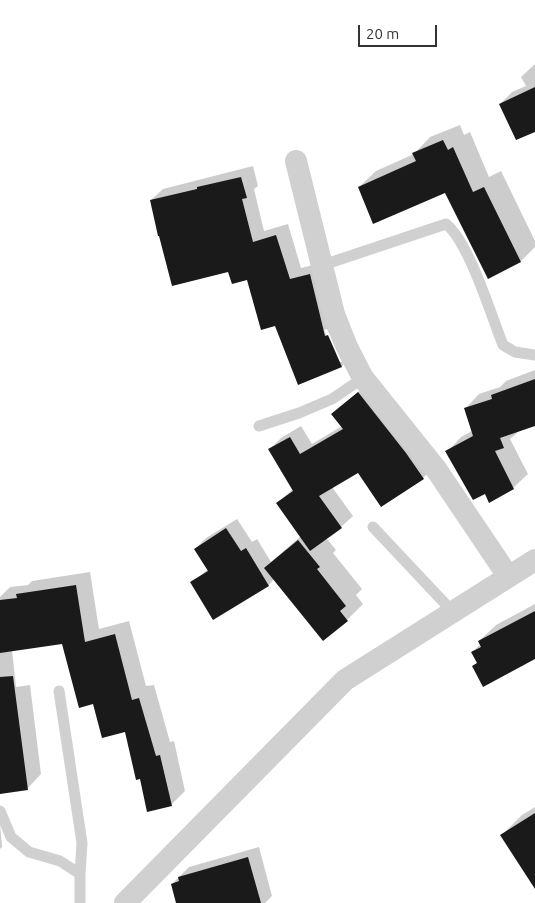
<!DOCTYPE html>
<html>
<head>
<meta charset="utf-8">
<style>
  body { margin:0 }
  #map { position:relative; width:535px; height:903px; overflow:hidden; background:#fff; font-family:Ubuntu,sans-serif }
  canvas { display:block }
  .scale { position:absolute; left:358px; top:25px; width:79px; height:22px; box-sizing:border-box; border:2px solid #333; border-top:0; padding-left:6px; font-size:15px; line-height:18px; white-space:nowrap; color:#333; -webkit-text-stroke:4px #fff; paint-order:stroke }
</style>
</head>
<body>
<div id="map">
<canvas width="535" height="903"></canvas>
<div class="scale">20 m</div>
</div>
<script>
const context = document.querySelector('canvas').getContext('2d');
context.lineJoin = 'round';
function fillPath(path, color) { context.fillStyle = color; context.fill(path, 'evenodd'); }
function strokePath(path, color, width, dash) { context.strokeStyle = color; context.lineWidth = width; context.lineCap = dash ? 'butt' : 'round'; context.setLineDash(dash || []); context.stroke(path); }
fillPath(new Path2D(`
  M535 64V130L500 104 512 92 526 86 521 77Z
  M460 125 464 135 470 132 489 177 501 171 535 241V247L521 261 488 277 446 191 359 187 376 171 414 154 430 137Z
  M253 166 258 186 254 189 264 231 288 224 301 268 321 263 353 354 342 366 298 383 275 324 248 278 229 270 151 200 163 189ZM327 329 342 362H339L324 330Z
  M535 370V424L517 431V433L510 439 528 474 513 488 486 492 447 452 461 437 472 431 465 409 479 394 500 387 506 381Z
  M370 382 434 467 423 478 359 472 332 487 353 516 341 527 326 538 336 550 333 553 362 589 356 595 363 604 347 620 274 579 269 585 214 618 192 583 208 569 195 549 206 538 237 519 252 542 257 539 271 562 301 536 277 503 293 489 270 449 281 438 301 426 312 444 342 426 333 414Z
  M90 572 99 629 129 621 146 686 154 685 170 742 174 741 185 791 171 805 141 778 126 730 94 703 63 643 12 650 16 687 30 685 41 774 27 789 0 780V597L10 587 28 585 32 581Z
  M535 604V658L473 667 478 662 472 652 481 644 479 641 496 625Z
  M535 807V887L502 835 522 815Z
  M0 824 2 847 0 849Z
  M259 847 272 896 265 903H178L172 884 189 867Z`), '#0003');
fillPath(new Path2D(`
  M535 87V132L516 140 499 104Z
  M443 140 448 150 453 147 473 192 484 187 521 262 488 279 445 193 373 224 358 187 416 161 412 153Z
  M241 177 247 198 242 199 253 242 276 235 290 279 310 274 325 336 328 335 342 367 298 385 275 326 261 330 247 280 232 284 228 272 172 286 159 236H158L150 200 197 189V187Z
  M535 379V426L500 438 504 448 495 451 514 489 489 503 485 494 473 500 445 451 473 436 464 408 492 399 491 395Z
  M358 392 406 453 424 479 381 507 358 473 319 496 342 528 310 551 276 503 293 491 268 449 290 437 300 454 343 429 331 414Z
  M226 528 241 551 246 548 269 586 213 620 190 582 208 571 194 549Z
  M298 540 320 567 317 569 346 606 340 611 348 621 323 641 264 568Z
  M76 585 85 642 115 634 132 700 139 698 156 756 160 755 172 806 147 812 140 779 136 780 125 732 102 738 93 704 79 708 62 644 0 653V600L17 598 16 594Z
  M535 611V659L483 687 472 666 477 663 471 652 481 647 478 641Z
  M13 676 28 790 0 794V677Z
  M535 813V889L500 835Z
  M248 857 261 903H176L171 884 179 881 178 877Z`), '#1a1a1a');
strokePath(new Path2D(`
  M323 265 446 224C469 242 491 315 503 345L515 352 535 355
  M259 426 299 413 332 399 363 378
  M373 527 452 611
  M59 691 82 843 80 874
  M0 811 11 837 29 852 60 861 80 874V903`), '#d0d0d0', 11);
strokePath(new Path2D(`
  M296 161 334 314 347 347 363 378 436 469 508 576
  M125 903 345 680 535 560`), '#d0d0d0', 22);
</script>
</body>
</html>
